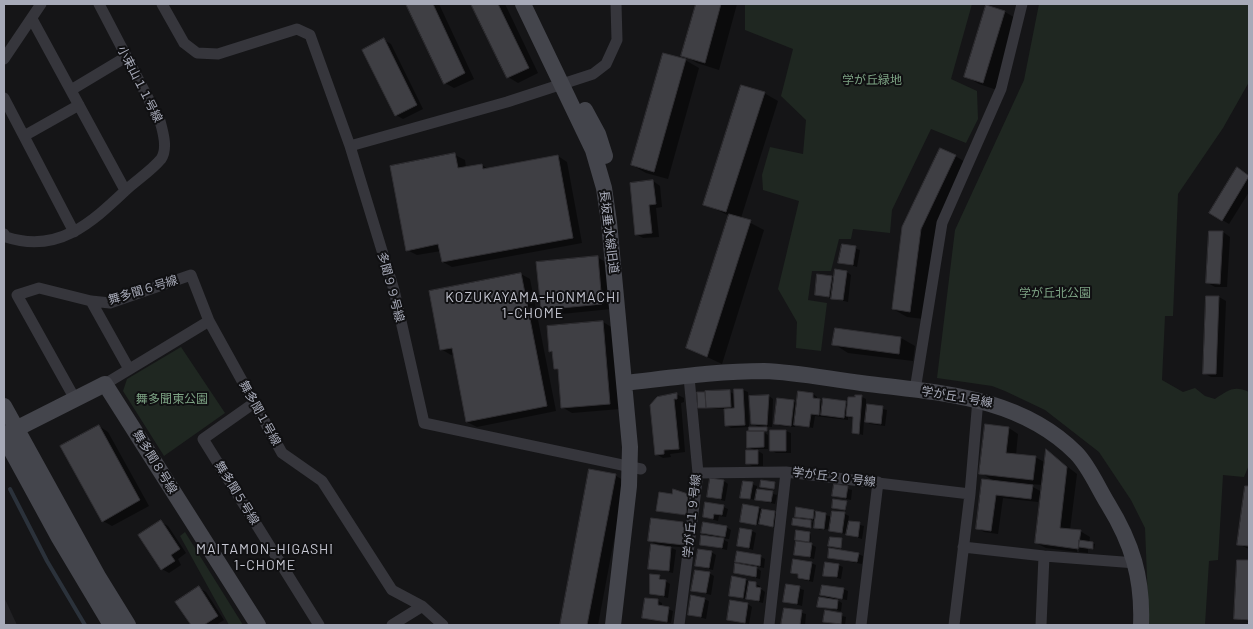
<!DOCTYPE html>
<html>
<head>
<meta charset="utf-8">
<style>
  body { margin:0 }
  #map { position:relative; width:1253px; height:629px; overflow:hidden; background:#151517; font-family:Barlow,sans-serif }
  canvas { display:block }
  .frame { position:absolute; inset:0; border:5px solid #a7aab8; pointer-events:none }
</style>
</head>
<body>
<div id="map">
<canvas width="1253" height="629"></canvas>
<div class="frame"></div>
</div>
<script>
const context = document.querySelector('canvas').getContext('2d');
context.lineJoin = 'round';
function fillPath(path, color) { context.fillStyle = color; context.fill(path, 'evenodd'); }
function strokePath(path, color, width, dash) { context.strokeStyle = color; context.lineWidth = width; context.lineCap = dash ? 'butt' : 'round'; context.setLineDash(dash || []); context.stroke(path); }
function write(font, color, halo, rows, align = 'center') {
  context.font = font + ' Barlow,"Noto Sans JP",sans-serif'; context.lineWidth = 4; context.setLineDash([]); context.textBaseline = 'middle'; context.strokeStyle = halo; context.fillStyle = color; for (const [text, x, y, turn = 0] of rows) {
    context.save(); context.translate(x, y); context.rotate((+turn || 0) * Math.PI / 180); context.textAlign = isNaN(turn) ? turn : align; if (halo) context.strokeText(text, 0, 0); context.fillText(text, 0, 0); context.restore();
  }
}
fillPath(new Path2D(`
  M4 597 17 625H4Z`), '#212124');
fillPath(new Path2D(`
  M745 4H972L951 79 977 91 978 119 966 143 931 129 892 210 890 233 853 229 851 239H839L831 271H812L808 300 827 303 821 351 796 348 797 322 778 289 799 201 763 190 762 175 770 147 803 154 806 120 781 96 793 49 745 30Z
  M1039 4H1249V82L1223 128 1178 194 1173 316H1165L1162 380 1183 392 1195 388 1205 396 1215 399C1228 390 1234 385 1249 392V465L1244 477 1223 475 1218 560 1209 561 1205 625H1149L1145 528 1131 500 1099 452 1045 410 1005 391 992 386 937 378 955 230 1024 80Z
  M181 347 225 413 164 456 123 391 127 379Z
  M185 532 243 625H229L180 536Z`), '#1f2721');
fillPath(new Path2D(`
  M408 4H439L474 79 454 88 445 83Z
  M473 4H505L538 73 518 83 508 77Z
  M697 4H737L719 70 697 63 683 55Z
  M987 6 1005 12 1019 20 997 90 979 84 965 76Z
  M384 40 391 44 423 109 403 119 396 115Z
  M685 60 699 68 668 179 646 173 632 165Z
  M764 93 778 101 741 218 764 230 722 364 688 348 730 216 704 204Z
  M455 155 465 160 466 168 482 165 488 169 558 156 567 162 582 243 452 267 443 262 441 251 417 255 407 250Z
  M955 156 969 164 934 238 924 319 907 317 893 309 904 227Z
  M1237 169 1249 176V192L1229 224 1211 213Z
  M653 181 660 186 662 207 656 208 659 237 643 238 636 234Z
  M1223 232 1230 237 1227 287H1215L1208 283Z
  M843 245 860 250 857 267 840 262Z
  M597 257 607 263 611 309 552 315 542 310Z
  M847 272 851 275 848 302 816 294 832 277 835 279Z
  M521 274 530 279 556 411 477 427 467 422 454 354 451 355 441 349Z
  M1207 297H1219L1226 301 1223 377H1211L1204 373Z
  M603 322 613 328 620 409 572 413 562 407 559 371 555 369 553 353 550 351Z
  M901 338 915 346 913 361 848 353 834 344Z
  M735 390H743L748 392 749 427 731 428 726 425 725 409 699 407 705 393 729 391 735 395Z
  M676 394 684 398V402L681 403 685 452 670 454 671 457 663 458 656 454 652 405Z
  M813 394 817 397V399L824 402 848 404 862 397 866 399V405L887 410 885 426 870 424 864 420 863 435 853 432 854 419 848 417V420L815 416 813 428 796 424 795 427 780 426 775 423 793 401 798 404Z
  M769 396 773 399 772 427 763 426 768 431H762L768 435V449H755L763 454V466H752L747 463 756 451 748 447 760 428 752 423Z
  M99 426 108 432 149 506 112 526 103 521Z
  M1009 428 1018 434 1016 455 1035 457 1046 463 1047 451 1077 474 1070 530 1080 531 1090 537 1089 543 1095 544 1094 549 1088 548V553L1079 552 1080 546H1077V552L1046 548 1036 543 1042 494H1040L1038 502 1003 498 998 534 984 532 977 528 983 480 1033 487 1042 492 1043 485 994 481 981 473Z
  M771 431H786L791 433V453H776L771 450Z
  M590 471 616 476 625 481 598 625H561Z
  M724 481 728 484 725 501 708 497Z
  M744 482 757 486V490L777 495 775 504 741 497Z
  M835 486 852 490 851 500 833 496Z
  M1246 487H1249V549L1238 544Z
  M688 495 692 497 690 516 658 511Z
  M723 507 728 509 726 517 719 516 718 521 704 517Z
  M759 508 779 515 777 528 741 521Z
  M814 511 832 517 845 514 849 516 848 522 864 526 862 539 829 529 820 530 815 527 816 521 807 519 813 523 812 528 793 525 804 521 796 516Z
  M161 522 168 526 186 553 178 559 181 565 169 573 162 569Z
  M683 523 690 527 691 548 667 546 676 550 673 573 650 568 660 547 650 540Z
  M726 527 731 530 729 539 720 538 728 542 727 550 701 544 710 537 703 533Z
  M752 531 756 533 753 550 739 545Z
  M810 533 811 534 810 544 816 547 814 559 795 554 803 543 796 540Z
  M711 552 716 555 713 570 696 566Z
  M858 554 863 556 862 564 829 558Z
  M761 557 765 559 764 568 754 566 761 571 760 579 735 573 743 566 736 562Z
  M1239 561H1249V622L1235 618Z
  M811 563 816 565 813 582 803 580 799 578V575L792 572Z
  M838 565 843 567 841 579 825 575Z
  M709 573 714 576 711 595 692 590Z
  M659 577 670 584 668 598 651 594Z
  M746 580 760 586V588L765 592 763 603 730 595Z
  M787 585 804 590 802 606 784 601Z
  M199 588 206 592 224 620 216 625H192L177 602Z
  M843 589 848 591 847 600 834 598 842 603 841 611 819 606 830 600 822 595Z
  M704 599 709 601 706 619 689 614Z
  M658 601 662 603V607L673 611 671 623 644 618Z
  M748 604 752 607 749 624 729 619Z
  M785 609 806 614 805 625H783Z
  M826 612 846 617 845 625 824 621Z`), '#0007');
strokePath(new Path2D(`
  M10 489 47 561 85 625`), '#2b323b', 4);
const building = new Path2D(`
  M406 4H433L465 73 444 84Z
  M471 4H498L529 68 507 78Z
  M696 4H721L705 63 681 56Z
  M986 5 1005 11 983 83 964 77Z
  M384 38 417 105 395 116 362 50Z
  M663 53 686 59 654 172 631 165Z
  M741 85 765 92 726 212 703 205Z
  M940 148 956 155 921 229 910 312 892 309 902 227Z
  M455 153 458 168 482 164 483 169 558 155 573 238 442 262 438 244 406 251 390 166Z
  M1237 167 1249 176 1222 221 1209 213Z
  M653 180 656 204 649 205 652 233 635 235 630 183Z
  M729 214 751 220 707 357 686 348Z
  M1209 231H1223L1220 284 1206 283Z
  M842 244 856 246 853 265 838 263Z
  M598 256 602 304 541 310 536 262Z
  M835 269 847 271 843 300 831 299Z
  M521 273 547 406 466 422 452 348 440 350 429 291Z
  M817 274 832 276 829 297 815 295Z
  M1206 296H1219L1216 374H1203Z
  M603 321 610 404 561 408 558 369H554L552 351 549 352 547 326Z
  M835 328 901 337 899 354 832 345Z
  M734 389H743L745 425 725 426 724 409 734 408Z
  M730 390 731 407 706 408 705 391Z
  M798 391 813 393V398L820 399 819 415 811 414 809 427 794 425Z
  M697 392H705L706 408H698Z
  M677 393V399H674L679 449 664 450V454L655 455 650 405 657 397Z
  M769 395 767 425 751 424 749 396Z
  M855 395H862L859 434 852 433 853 417 846 416 848 397H855Z
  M777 398 794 400 791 426 774 424Z
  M823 398 846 401 844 418 821 415Z
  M867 404 883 406 881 424 865 422Z
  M985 424 1009 427 1006 453 1036 456 1033 480 979 474Z
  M99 425 140 500 102 522 60 446Z
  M749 427H767V431H749Z
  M770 430H786V451H770Z
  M747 431H764V447L747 448Z
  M1046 449 1067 467 1060 528 1081 530 1078 549 1035 543Z
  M746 450H758V464H746Z
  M589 469 616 474 587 625H560Z
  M710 478 724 480 721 499 707 497Z
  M982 479 1033 485 1031 499 996 495 991 531 976 529Z
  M761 480 775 482 774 489 760 487Z
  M743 481 753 482 750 499 740 498Z
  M834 484 848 486 846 498 832 496Z
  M1245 486H1249V546L1237 545Z
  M673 489 688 494 686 515 656 511 659 492 672 494Z
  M757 489 773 491 771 502 755 500Z
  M833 499 847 501 845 510 832 508Z
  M705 502 724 505 722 515 714 514 713 519 703 517Z
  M743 504 759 507 756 525 740 522Z
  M796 507 814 510 813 519 795 517Z
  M762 509 775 511 773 527 759 524Z
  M816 511 826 513 824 529 814 528Z
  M832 511 845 512 842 533 829 531Z
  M651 518 683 522V527H686L684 545 648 541Z
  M793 518 811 520V528L792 525Z
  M161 520 180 549 171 555 175 561 161 570 138 535Z
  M849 521 860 522 858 537 846 535Z
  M703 522 727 526 725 537 701 533Z
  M740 528 752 530 749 548 737 546Z
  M796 530 810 532 809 542 795 540Z
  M701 535 724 538 722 548 700 545Z
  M830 537 842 538 841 548 828 546Z
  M1079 540 1093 542V549L1079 547Z
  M796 541 812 543 810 557 794 555Z
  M651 544 671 547 669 571 648 569Z
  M829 548 859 553 857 562 828 558Z
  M698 549 712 551 709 568 695 566Z
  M737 551 761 555 760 566 735 562Z
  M793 559 812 562 809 580 798 578V574L791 573Z
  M1237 560H1249V620L1234 619Z
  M825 562 839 564 837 577 823 576Z
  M735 563 757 567 756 577 734 573Z
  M695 570 710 572 706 593 691 591Z
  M650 574 660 575 659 579 666 580 664 596 650 594Z
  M732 576 746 579 743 598 729 596Z
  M749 581 756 582V587L761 588 759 601 746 599Z
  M786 584 800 586 797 604 783 602Z
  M822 585 844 588 842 599 820 595Z
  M199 586 218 616 204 625H191L175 602Z
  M691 595 705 598 701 617 688 615Z
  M819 597 838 600 837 609 817 607Z
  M645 598 658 599V605L669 607 667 622 642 618Z
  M730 600 748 603 745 623 727 620Z
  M784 608 802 610 800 625H781Z
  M825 610 842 613 841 624 823 622Z`);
fillPath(building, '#3f3f44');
strokePath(building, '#302f33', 1);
strokePath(new Path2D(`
  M162 4 184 43 197 53 218 54 297 29 310 35 350 146 394 290 424 423 641 469
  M32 19 125 190
  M4 59 41 4
  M71 90 126 57
  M4 98 74 232
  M24 136 79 105
  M350 146 507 102 593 74 606 64 617 40 616 4
  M4 234 6 237C58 254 91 223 126 190 137 180 152 170 161 159 168 149 163 132 160 121L99 4
  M91 301 129 369
  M105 384 209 321 282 453 322 481 392 590 422 606 443 625
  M915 390 942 223 1001 89 1022 4
  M75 399 17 295 39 288 91 301 110 303 191 275 209 321
  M254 403 203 439 319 625
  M698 473 786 472 970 494
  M963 547 1044 556 1136 563
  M392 625 421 607
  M679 625 698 473 689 377
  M769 625 786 472
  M861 625 878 482
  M954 625 970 494 978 399
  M1041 625 1044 556`), '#36363c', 11);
strokePath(new Path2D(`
  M523 4 593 150 604 188 609 222 630 447 629 486 613 625
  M585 110 598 134 605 156
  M625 383C670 378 718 371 764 371 796 372 829 379 861 383 937 393 1018 395 1076 453 1089 466 1098 488 1108 504 1132 543 1143 578 1141 625
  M4 406 99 578 128 625
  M4 435 105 384 258 625
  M4 437 59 538 111 625`), '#44454c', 16);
write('12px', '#7da384', '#101012', [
  ["学が丘緑地",872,80],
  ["学が丘北公園",1055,293],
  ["舞多聞東公園",172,399]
]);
write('12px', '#a7aab8', '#101012', [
  ["小束山１１号線",140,84,63],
  ["長坂垂水線旧道",609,232,83],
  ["多聞９９号線",391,287,75],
  ["舞多聞６号線",143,290,-17],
  ["学が丘１号線",957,397,10],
  ["舞多聞１号線",260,413,61],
  ["舞多聞８号線",155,462,58],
  ["学が丘２０号線",834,477,7],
  ["舞多聞５号線",237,493,58],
  ["学が丘１９号線",692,516,-84]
]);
context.letterSpacing = '1px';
write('14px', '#c8c9d4', '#101012', [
  ["KOZUKAYAMA-HONMACHI",533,297],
  ["1-CHOME",533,313],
  ["MAITAMON-HIGASHI",265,549],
  ["1-CHOME",265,565]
]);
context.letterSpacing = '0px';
</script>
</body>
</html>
